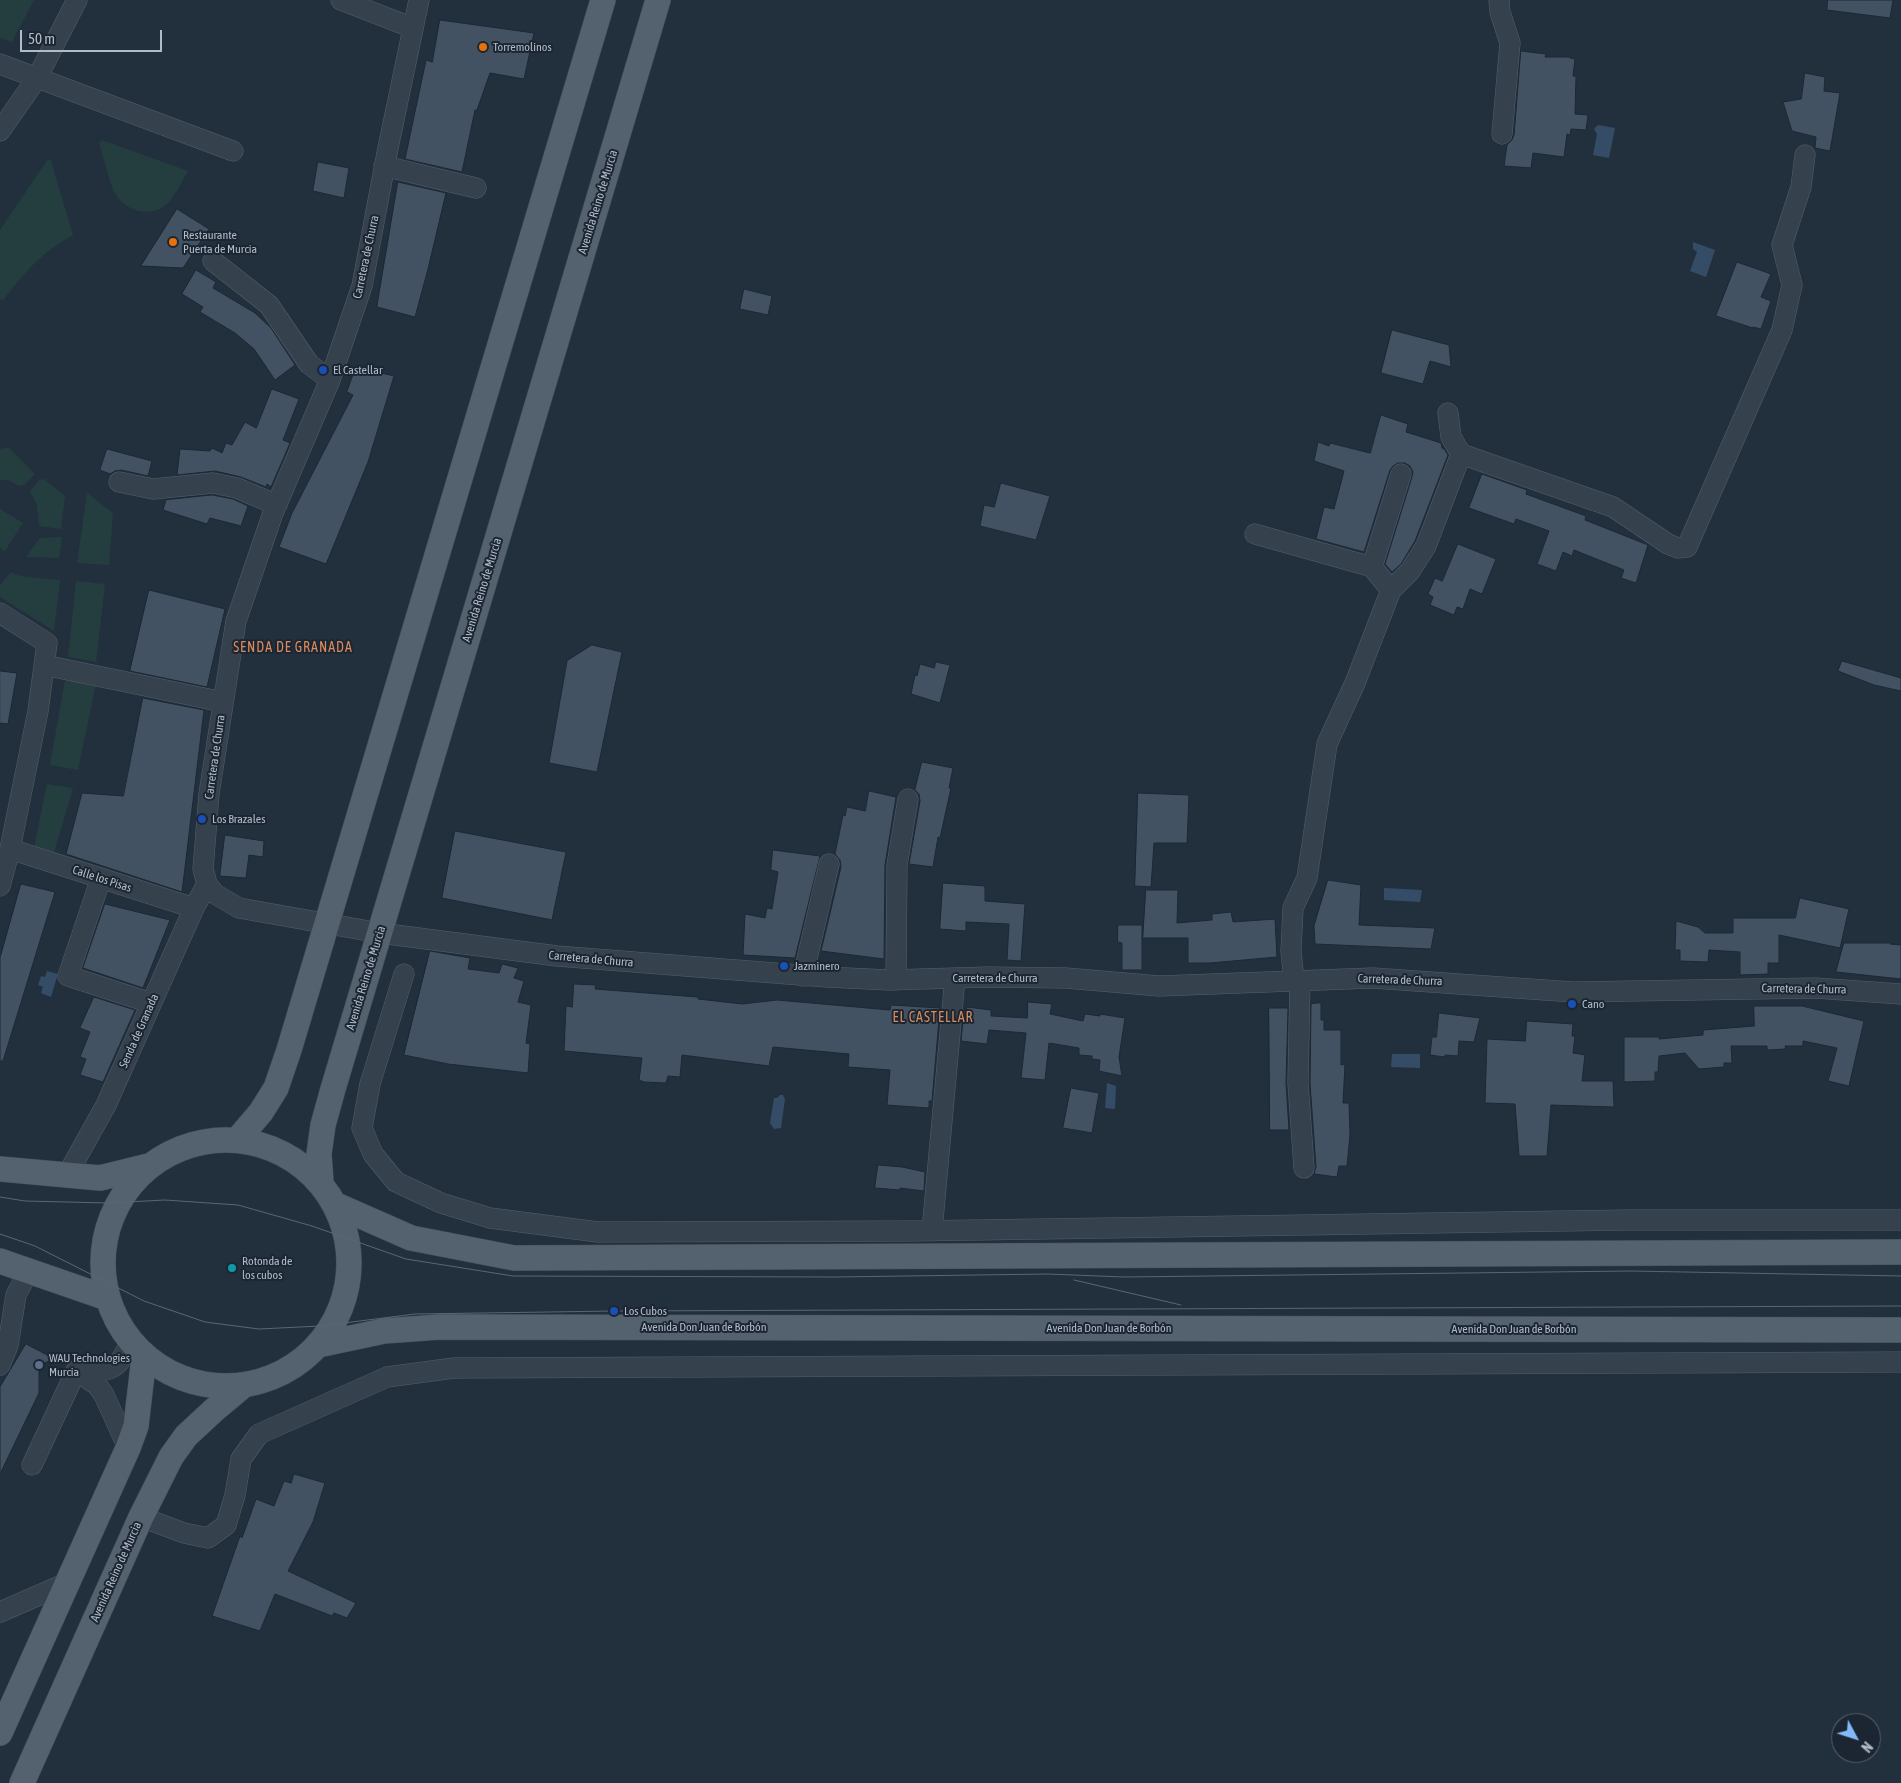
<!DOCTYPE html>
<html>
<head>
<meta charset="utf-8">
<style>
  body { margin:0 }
  #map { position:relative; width:1901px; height:1783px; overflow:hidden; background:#22303e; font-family:"Asap Condensed",sans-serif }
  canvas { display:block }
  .north { position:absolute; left:1831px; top:1713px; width:50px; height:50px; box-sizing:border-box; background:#1b2632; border:1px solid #57626e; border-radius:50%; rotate:130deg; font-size:14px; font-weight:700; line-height:20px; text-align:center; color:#b2bcc9 }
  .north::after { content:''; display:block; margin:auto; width:18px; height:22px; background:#83bafc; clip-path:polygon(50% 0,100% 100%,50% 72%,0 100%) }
  .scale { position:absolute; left:20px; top:30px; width:142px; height:22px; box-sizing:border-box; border:2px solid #b2bcc9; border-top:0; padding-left:6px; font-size:15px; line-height:18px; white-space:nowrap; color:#b2bcc9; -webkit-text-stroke:4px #1b2632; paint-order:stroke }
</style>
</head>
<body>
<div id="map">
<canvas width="1901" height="1783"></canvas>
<div class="north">N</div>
<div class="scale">50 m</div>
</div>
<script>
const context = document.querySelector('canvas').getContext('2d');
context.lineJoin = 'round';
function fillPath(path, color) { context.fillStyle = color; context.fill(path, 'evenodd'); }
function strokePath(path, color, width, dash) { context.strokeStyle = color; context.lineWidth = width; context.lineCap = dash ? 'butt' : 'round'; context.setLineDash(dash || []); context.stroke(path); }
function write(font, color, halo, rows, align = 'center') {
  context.font = font + ' "Asap Condensed",sans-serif'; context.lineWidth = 4; context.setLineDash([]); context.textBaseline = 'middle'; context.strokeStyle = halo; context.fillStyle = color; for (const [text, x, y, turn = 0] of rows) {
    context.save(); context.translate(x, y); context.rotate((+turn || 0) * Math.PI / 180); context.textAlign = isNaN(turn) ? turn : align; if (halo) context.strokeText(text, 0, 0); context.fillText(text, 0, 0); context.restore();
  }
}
fillPath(new Path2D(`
  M0 0H34L12 42 0 38Z
  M102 140 188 171C183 180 174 198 167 204 151 218 127 212 116 195 110 187 103 154 99 143Z
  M48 159 51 161 73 235C40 254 26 271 3 300L0 299V230Z
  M8 447 35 474 25 484 19 486 8 480H0V450Z
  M44 479 65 496 61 529 39 526 37 505 30 492 39 480Z
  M87 493 113 513 109 565 77 563Z
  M0 509 23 523 5 551 0 548Z
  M62 537 59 558 26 557 40 538Z
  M11 572 20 576 60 580 54 631 0 597V585Z
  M76 581 105 584 96 662 68 657Z
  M65 680 96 684 78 770 50 765Z
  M47 784 73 788 54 853 34 847Z`), '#243d3f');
fillPath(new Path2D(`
  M1598 125 1615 128 1609 158 1593 155 1597 134 1594 129Z
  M1693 242 1715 250 1706 277 1690 271 1697 252 1693 249Z
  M1384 888 1422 890 1420 902 1384 900Z
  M47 971 58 974 51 997 41 993 43 987 38 985 41 976 45 977Z
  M1392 1054H1420V1068L1391 1067Z
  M1107 1083 1116 1086 1115 1109 1105 1108Z
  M780 1095H783L785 1099 781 1128 774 1129 770 1123 774 1098H777Z`), '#354c66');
const building = new Path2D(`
  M1828 0H1893L1890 18 1827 10Z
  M440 20 534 33 524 79 490 73 477 110H475L462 172 405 159 426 60 432 62Z
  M1521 51 1546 54 1545 57H1570V58L1575 59 1573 76H1576L1575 114 1588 115 1586 130 1571 129 1570 135 1567 134 1564 157 1533 153 1531 168 1504 166 1507 145 1512 140 1514 135Z
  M1805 73 1825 77 1824 91 1840 93 1830 151 1815 148 1816 137 1792 131 1783 102 1801 99Z
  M318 162 349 168 344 198 313 191Z
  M398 182 446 193 428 269 415 317 377 307Z
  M177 209 209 229 183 268 141 266Z
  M1737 262 1771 274 1761 297 1771 301 1761 329 1753 327V328L1716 316Z
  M196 270 216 282 213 288 255 313 271 328 295 365 275 380 254 349 235 333 200 312 203 307 182 294Z
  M744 289 772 296 768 315 740 309Z
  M1392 330 1449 345 1451 367 1430 361 1423 384 1381 373Z
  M356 367 394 376 368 462 326 564 279 547 292 513 353 395 347 392Z
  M272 389 299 399 283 440 290 443 271 487 267 484 266 487 241 477 215 471 177 475 180 449 210 451 212 448 222 453 226 443 232 445 245 422 256 428Z
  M1381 415 1408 424 1406 432 1441 443 1442 448 1444 449 1448 455 1415 541 1401 564 1392 572 1385 564 1412 477 1413 472 1410 466 1405 463H1398L1393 466 1390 470 1364 552 1316 539 1324 507 1334 509 1344 471 1314 461 1318 442 1329 446 1330 443 1370 453Z
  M107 449 152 461 148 476 121 470 115 471 110 474 100 470Z
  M1482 474 1527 490 1526 494 1586 516 1585 520 1648 545 1636 583 1621 578 1624 570 1574 550 1572 556 1563 552 1556 571 1537 564 1549 531 1516 519 1514 524 1469 508Z
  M1001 483 1050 496 1036 540 980 526 984 505 994 507Z
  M212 495 233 499 248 506 241 526 210 518 207 524 163 510 166 500Z
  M1458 544 1496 559 1482 594 1470 589 1463 609 1457 607 1454 615 1430 605 1433 597 1428 594 1435 578 1442 581Z
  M149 590 225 609 207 687 130 671Z
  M592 645 622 652 597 772 549 763 567 661Z
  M1842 661 1901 678V691L1874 685 1838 671Z
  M936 662 950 665 940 703 911 694 915 675 917 676 920 664 934 668Z
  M0 671 17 673 8 724 0 723Z
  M143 698 204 710 182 892 66 854 82 793 123 796Z
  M922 762 953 768 949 788H951L940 838 938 837 933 867 909 864 920 801 919 794 915 790Z
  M869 791 896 797 885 865 884 959 821 951 841 867 840 860 835 854 843 815 845 816 847 807 865 811Z
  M1138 793 1189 795 1187 843H1154L1151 887 1135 886Z
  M455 831 566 852 552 920 442 898Z
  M225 835 264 841 263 857 249 855 246 878 220 876Z
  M773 850 820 856 795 958 743 955 745 914 765 918 767 908 772 909 778 872 771 870Z
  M1328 880 1361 885 1359 925 1435 928 1431 949 1315 944 1314 926Z
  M943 883 985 886V901L1025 904 1021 961 1007 960 1009 924 966 922V931L940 929Z
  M21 884 55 892 3 1061H0V958Z
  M1146 890H1178L1177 923 1212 920V914L1231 912 1233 922 1275 919 1277 957 1210 963H1188V938H1143Z
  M1800 898 1849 909 1840 948 1779 935V963H1768V974L1740 975V952L1709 950 1708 962 1680 961V950H1675L1676 921 1698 927 1705 933H1733V918H1795Z
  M105 904 170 920 143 988 83 968Z
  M1118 925H1142V970H1122V943L1118 942Z
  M1844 943H1891L1890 944 1901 945V979L1836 972Z
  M430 951 470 958 468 969 499 973 502 964 518 968 514 978 524 981 518 1002 531 1005 526 1043 530 1044 528 1073 448 1064 404 1055Z
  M574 984 596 985 595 989 698 997V999L742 1004 777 1000 890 1010 891 1005 940 1008 932 1101H929V1108L887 1105 890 1070 848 1067 849 1054 773 1047 769 1066 682 1055 680 1077 668 1076 666 1083 644 1082 639 1080 642 1058 564 1051 566 1006 572 1007Z
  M94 997 135 1010 103 1082 80 1075 86 1059 80 1057 90 1032 80 1028Z
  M1028 1002 1052 1004 1050 1014 1083 1021 1085 1014 1100 1016V1014L1125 1018 1119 1057 1122 1076 1099 1071 1100 1060 1092 1059V1056L1079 1055V1048L1049 1043 1045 1080 1021 1078 1026 1033 989 1030 987 1044 961 1041 964 1010H966L967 1007 991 1010V1016L1027 1018Z
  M1321 1003V1020H1324V1030H1341V1065L1345 1064 1343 1103H1349L1350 1135 1347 1166H1339L1337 1177 1314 1174 1316 1167 1310 1083 1311 1004Z
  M1754 1006H1802L1864 1021 1849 1086 1828 1081 1837 1048 1803 1041V1046H1785L1786 1049 1767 1050V1046H1731L1732 1063H1724V1067L1699 1069 1685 1053 1659 1056 1658 1072H1655V1081L1624 1082V1037H1659V1039L1703 1035V1030L1754 1026Z
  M1269 1008H1288L1286 1083 1289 1130H1270Z
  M1439 1013 1480 1018 1474 1042 1459 1041 1458 1056 1445 1055V1057L1430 1055 1432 1037H1436Z
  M1527 1021 1573 1024 1572 1036H1575L1573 1053 1585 1055 1582 1081H1613L1614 1107 1551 1105 1547 1156H1519L1515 1104 1485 1103 1487 1039 1525 1041Z
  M1071 1088 1099 1093 1092 1133 1063 1128Z
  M878 1165 902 1167 925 1172 924 1191 900 1188V1190L875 1188Z
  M26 1344 55 1359 39 1365V1393L0 1474V1387Z
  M294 1474 325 1483 313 1522 288 1571 356 1603 347 1618 334 1613 332 1616 275 1594 260 1631 212 1616 240 1536 242 1538 256 1499 274 1506 284 1481 291 1483Z`);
fillPath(building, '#435262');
strokePath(building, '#1d2834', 1);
const minor = new Path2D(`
  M341 0 413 28
  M419 0 388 148 362 286 330 380 273 513 236 621 209 794 203 869 207 884 215 894 239 908 380 933 557 956 826 977 889 980 987 977 1066 978 1159 986 1373 978 1573 992 1815 988 1901 994
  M1499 0 1500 12 1510 43 1502 134
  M0 64 233 151
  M0 131 37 78 77 0
  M384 166 476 188
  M213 261 269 305 309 364 330 380
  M1448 413 1451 437 1461 454 1613 507 1668 544 1678 548 1687 547 1782 330 1792 285 1782 245 1801 187 1805 155
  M119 482 153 489 213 483 237 488 277 505
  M1255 534 1372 567 1391 590
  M1372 567 1401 474
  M0 613 47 643 38 711 10 849 0 886
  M44 665 223 702
  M10 849 194 908
  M101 878 68 976 151 1003
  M404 974 370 1084 362 1128 373 1154 396 1182 441 1203 490 1218 598 1232 911 1231 1629 1220H1901
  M803 976 829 864
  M896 980 897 865 908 799
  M1300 980 1298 1083 1304 1168
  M1294 981 1291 951 1293 908 1307 878 1327 744 1355 683 1391 590 1410 571 1426 546 1461 454
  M67 1175 106 1105 194 908 207 884
  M932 1231 955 978
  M0 1365 8 1345 16 1295 28 1272
  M76 1371 97 1385 104 1395 128 1448
  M76 1371C109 1371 117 1374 130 1342
  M32 1465 76 1371
  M141 1517 184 1533 208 1538 226 1525 235 1495 241 1459 259 1434 387 1377 454 1368 1901 1362
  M0 1612 67 1583`);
const major = new Path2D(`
  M238 1139 261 1112 276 1088 289 1050 603 0
  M103 1263a123 123 0 1 1 246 0a123 123 0 1 1-246 0Z
  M0 1169 100 1178 149 1166
  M321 1182 319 1154 323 1125 333 1089 658 0
  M336 1205 411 1238 514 1258 1901 1252
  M0 1261 107 1298
  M318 1345 384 1331 439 1327 1901 1330
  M0 1733 128 1448 136 1426 144 1357
  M22 1783 141 1517 171 1457 186 1436 214 1410 244 1385`);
strokePath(minor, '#545f6b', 21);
strokePath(major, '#424d59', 26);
strokePath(minor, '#36414e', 20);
strokePath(major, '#54616e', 25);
strokePath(new Path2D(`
  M0 1197 25 1201 108 1203 165 1200 238 1205 312 1226 406 1259 513 1276 834 1277 1048 1274 1124 1277 1630 1271 1901 1276
  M0 1234 35 1246 144 1301 205 1322 259 1329 320 1326 415 1314 614 1311 1901 1306
  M1074 1280 1181 1305`), '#586675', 1);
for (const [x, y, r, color] of [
  [483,47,5,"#e8710a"],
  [173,242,5,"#e8710a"],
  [323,370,5,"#1a4fb4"],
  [202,819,5,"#1a4fb4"],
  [784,966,5,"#1a4fb4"],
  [1572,1004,5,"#1a4fb4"],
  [232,1268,5,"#0f9aa8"],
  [614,1311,5,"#1a4fb4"],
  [39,1365,5,"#5c6f8a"]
]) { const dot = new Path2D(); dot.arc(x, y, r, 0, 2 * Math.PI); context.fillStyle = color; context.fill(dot); strokePath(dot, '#1b2632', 2); }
write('12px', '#b2bcc9', '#1b2632', [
  ["Torremolinos",493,47],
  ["Restaurante",183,235],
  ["Puerta de Murcia",183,249],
  ["El Castellar",333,370],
  ["Los Brazales",212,819],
  ["Jazminero",794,966],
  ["Cano",1582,1004],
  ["Rotonda de",242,1261],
  ["los cubos",242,1275],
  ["Los Cubos",624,1311],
  ["WAU Technologies",49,1358],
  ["Murcia",49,1372]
], 'left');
write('12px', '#b2bcc9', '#1b2632', [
  ["Avenida Reino de Murcia",598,202,-73],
  ["Carretera de Churra",366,257,-78],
  ["Avenida Reino de Murcia",482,590,-73],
  ["Carretera de Churra",215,757,-82],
  ["Calle los Pisas",102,879,18],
  ["Carretera de Churra",591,959,5],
  ["Avenida Reino de Murcia",366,978,-73],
  ["Carretera de Churra",995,978],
  ["Carretera de Churra",1400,980,2],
  ["Carretera de Churra",1804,989,1],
  ["Senda de Granada",139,1031,-66],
  ["Avenida Don Juan de Borbón",704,1327],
  ["Avenida Don Juan de Borbón",1109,1328],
  ["Avenida Don Juan de Borbón",1514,1329],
  ["Avenida Reino de Murcia",116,1572,-66]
]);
context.letterSpacing = '1px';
write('14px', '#d98b5d', '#1b2632', [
  ["SENDA DE GRANADA",293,648],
  ["EL CASTELLAR",933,1018]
]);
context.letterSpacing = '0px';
</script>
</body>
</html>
